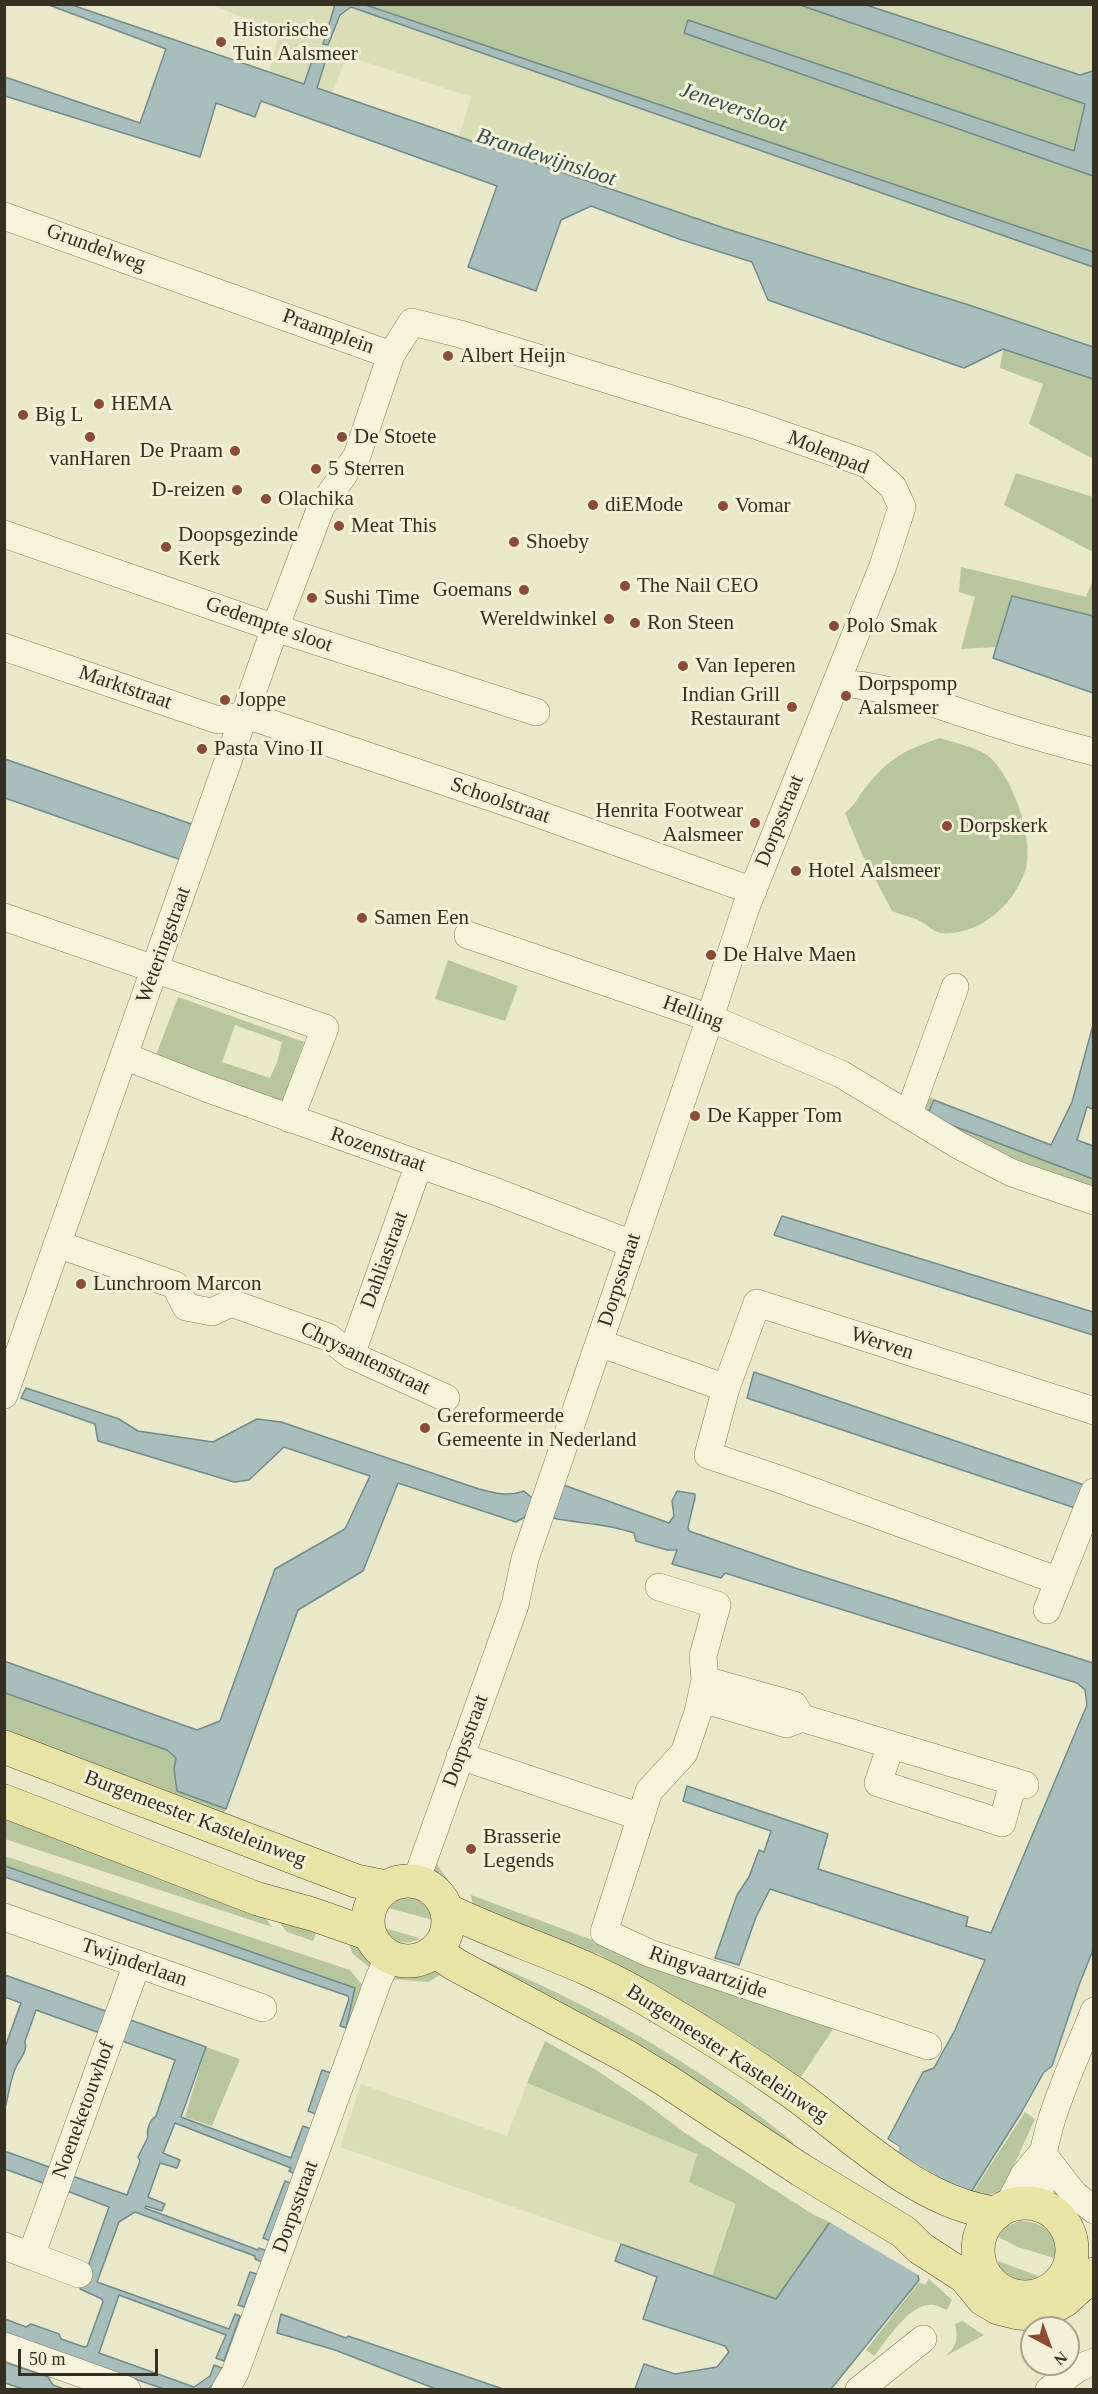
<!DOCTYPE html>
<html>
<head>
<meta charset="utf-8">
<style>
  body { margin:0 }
  #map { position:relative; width:1098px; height:2394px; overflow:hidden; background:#e9e8c8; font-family:Georgia,serif }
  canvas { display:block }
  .frame { position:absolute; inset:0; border:6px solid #353021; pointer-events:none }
  .north { position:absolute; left:1020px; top:2316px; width:60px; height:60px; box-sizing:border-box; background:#f2f1d7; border:2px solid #a6a48e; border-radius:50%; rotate:139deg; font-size:16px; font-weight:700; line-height:24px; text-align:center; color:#353021 }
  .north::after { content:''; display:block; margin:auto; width:21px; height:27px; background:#8b4b36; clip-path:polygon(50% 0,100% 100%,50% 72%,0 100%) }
  .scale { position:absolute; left:18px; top:2349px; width:140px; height:27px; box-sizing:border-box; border:3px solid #353021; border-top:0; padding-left:8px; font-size:18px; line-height:21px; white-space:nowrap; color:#353021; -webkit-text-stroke:4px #f2f1d7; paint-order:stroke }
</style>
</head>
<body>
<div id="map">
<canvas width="1098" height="2394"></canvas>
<div class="frame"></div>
<div class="north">N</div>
<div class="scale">50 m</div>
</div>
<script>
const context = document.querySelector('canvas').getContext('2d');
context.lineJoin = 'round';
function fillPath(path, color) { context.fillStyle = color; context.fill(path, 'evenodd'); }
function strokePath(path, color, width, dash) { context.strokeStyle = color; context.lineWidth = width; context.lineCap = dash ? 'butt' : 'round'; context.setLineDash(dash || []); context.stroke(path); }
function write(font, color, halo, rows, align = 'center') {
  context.font = font + ' Georgia,serif'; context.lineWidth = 6; context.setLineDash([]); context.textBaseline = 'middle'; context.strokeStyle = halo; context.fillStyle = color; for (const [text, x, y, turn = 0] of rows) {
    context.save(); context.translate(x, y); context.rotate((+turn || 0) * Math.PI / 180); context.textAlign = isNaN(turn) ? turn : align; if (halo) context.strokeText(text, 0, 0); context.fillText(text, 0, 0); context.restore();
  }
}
fillPath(new Path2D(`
  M211 5H335L323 43 328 45 340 15 351 7 1093 267V347L972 306 724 228 459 136 471 97 347 56 332 93 317 88 328 54 316 50 304 85 269 71 280 31Z
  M866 5H1093V71L1080 75Z
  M527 2083 697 2154 689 2182 737 2204 712 2276 340 2147 361 2084 507 2136Z`), '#dadeb6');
fillPath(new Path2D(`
  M366 5H800L1085 104 1074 152 689 20 684 32 1093 176V252Z
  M1003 349 1093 379V459L1029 424 1043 384 1000 368Z
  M1016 473 1093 497V552L1004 505Z
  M961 567 1086 597 1093 580V616L1012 596 996 647 961 649 975 597 959 592Z
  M940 738C952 742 978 748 987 755 1012 774 1034 838 1026 868 1016 903 980 936 942 933 933 932 926 924 918 920 910 916 900 915 892 911L862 854 845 813C857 803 857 798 866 787 890 757 905 750 940 738Z
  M448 960 518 986 505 1021 435 999Z
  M178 997 304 1042 282 1102 155 1058ZM235 1025 282 1042 277 1062 270 1078 222 1062Z
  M928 1096 934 1100 927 1116 1093 1179V1195L979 1151 920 1116Z
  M4 1693 167 1750 176 1758 174 1769 177 1791 226 1809 219 1823 5 1742Z
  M4 1806 253 1902 272 1927 5 1839Z
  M5 1856 350 1970 363 1986 346 2028 355 1988 5 1866Z
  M434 1863 437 1864 461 1900 454 1906 436 1877Z
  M412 1895 423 1899 431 1905 433 1920 388 1908 395 1900Z
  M471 1895 833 2029 801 2077 732 2031 597 1953 582 1952 475 1915Z
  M268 1909 320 1923 313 1941 287 1932Z
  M385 1928 419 1938V1939C406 1946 389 1943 385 1928Z
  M348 1940 369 1946 374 1961 370 1968 352 1953Z
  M468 1954C585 2000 697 2063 794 2143L789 2150Z
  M424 1964H432L447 1971 428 1982 392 1979 400 1970Z
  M545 2041 596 2070 644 2102 685 2133 814 2215 830 2222 776 2300 712 2276 736 2204 689 2182 697 2154 527 2083Z
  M206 2047 240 2059 212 2126 185 2117Z
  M1025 2112 1035 2119 1004 2187 996 2193 979 2195 973 2192Z
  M1019 2221C1041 2220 1061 2234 1054 2258L1018 2247 998 2237 1004 2228Z
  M998 2261 1038 2276 1037 2278C1024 2284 998 2278 998 2261Z
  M929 2279 952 2300 947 2310C943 2309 938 2305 934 2305 911 2301 887 2340 874 2356L866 2350 919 2282 925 2285Z
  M962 2321 984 2335 944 2357C956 2348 959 2339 955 2324Z`), '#b7c69d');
const water = new Path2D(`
  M49 5H72L304 84 316 49 328 53 317 88 724 228 972 306 1093 347V379L1003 349 964 368 768 300 752 262 679 239 591 206 561 220 536 291 468 267 497 186 261 101 255 117 216 103 200 157 5 96V77L140 123 166 49Z
  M335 5H366L1093 252V267L351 7 340 15 328 45 323 44Z
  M800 5H866L1080 75 1093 71V176L684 33 688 20 1074 151 1085 104Z
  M1012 596 1093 616V693L993 658Z
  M5 759 197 826 187 862 5 798Z
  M1093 1025V1109L1087 1107 1077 1140 1093 1146V1179L927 1116 934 1100 1051 1145 1072 1102Z
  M782 1216 1093 1312V1335L774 1235Z
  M754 1372 1093 1488V1514L747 1398Z
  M26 1388 119 1419 138 1431 213 1442 257 1419 281 1422 479 1489C494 1493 508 1497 524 1491L532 1498 558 1483 669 1523 674 1516 672 1501 677 1491 695 1494V1498L688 1527 689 1531 795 1568 1093 1663V1950L1079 1985 1052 2066 1044 2072 1021 2113 918 2276 919 2280 831 2389H635L644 2364 675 2374 717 2367 729 2352 725 2346 643 2319 657 2277 615 2261 621 2244 776 2299 830 2222 847 2232 900 2147 888 2139 923 2072 934 2068 955 2030 985 1960 770 1889 756 1917 739 1965 715 1958 737 1895 749 1877 759 1850 764 1852 771 1831 683 1801 687 1786 828 1834 818 1869 968 1917 966 1926 991 1933 1087 1705 1085 1690 1077 1683 725 1573 721 1578 672 1564 677 1550H667L636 1541 634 1533C601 1521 565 1524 532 1513L516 1522 398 1483 363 1571 298 1610 226 1809 177 1791 174 1769 176 1758 167 1750 5 1693 4 1661 197 1730 220 1721 275 1569 345 1529 370 1476 284 1447 249 1480 234 1482 98 1441 95 1424 21 1398Z
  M5 1866 355 1988 346 2028 340 2026 349 1999 348 1996 5 1877Z
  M5 1975 206 2047 181 2117 291 2158 303 2126 311 2129 295 2174 289 2171 291 2168 175 2123 163 2153 180 2160 177 2168 160 2163 148 2197 165 2204 162 2211 146 2206 145 2208 258 2250 259 2248 267 2251 262 2262 255 2259V2256L135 2212 119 2222 97 2282 229 2329 235 2314 240 2316 224 2361 216 2358 226 2335 119 2295 99 2353 194 2387 210 2376 214 2365 222 2368 215 2383 208 2389H164L5 2334V2319L26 2327 31 2324 59 2334 61 2339 84 2347 87 2346 103 2302 102 2299 80 2289 109 2207 67 2191 72 2176 127 2195 140 2161 138 2157 148 2137C146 2130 150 2120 156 2116L175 2060 36 2010 25 2041C28 2052 20 2058 16 2067 10 2080 9 2094 5 2108V2047L21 2003 5 1997Z
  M322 2070 331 2073 316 2114 308 2111Z
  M4 2151 52 2168 46 2184 5 2169Z
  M285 2181 292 2184 270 2241 263 2238Z
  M250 2272 257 2274 244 2307 238 2305Z
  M281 2314 346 2338 348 2336 503 2389H436L335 2350 277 2333Z
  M4 2362 48 2377 53 2385 64 2389H23L5 2383Z`);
fillPath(water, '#a8bebd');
strokePath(water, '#708b8b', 1.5);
fillPath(new Path2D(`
  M885 2138 900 2147 898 2152 957 2188 972 2194 920 2276 827 2221 831 2219 847 2228 896 2148 886 2141Z`), '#e9e8c8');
const minor = new Path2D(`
  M4 216 391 355 412 322 460 334 752 424 867 464 893 487 902 507 883 566 746 907 705 1033 525 1559 515 1605 416 1881
  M4 534 275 628 536 712
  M4 647 218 720 246 715 505 802 753 891
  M836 683C886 685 931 703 978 718 1016 731 1055 742 1094 752
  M4 917 325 1028 290 1119
  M468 935 710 1018 841 1074 960 1146 1012 1173 1094 1201
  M124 1056 206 1088 497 1192 632 1244
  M909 1113 955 987
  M57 1244 175 1285 186 1307 212 1312 231 1303 328 1337 351 1355 446 1398
  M599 1343 726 1388
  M351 1355 419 1164
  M4 1395 275 628 321 507 357 456 391 355
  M1059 1581 779 1479 708 1455 726 1388 757 1303 1094 1411
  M659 1587 717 1605 703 1656 705 1680 698 1712 684 1753 649 1791 604 1932 649 1953 928 2046
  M1047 1610 1094 1492
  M705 1680 794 1705 802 1718
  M702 1699 787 1724 802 1718 1025 1785
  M891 1745 878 1783 1002 1823 1013 1783
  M460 1756 641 1817
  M4 1917 263 2008
  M1042 2153 1074 2194 1094 2210
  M1008 2206 1024 2175 1042 2153
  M1041 2206C1033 2141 1071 2071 1094 2011
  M4 2246 31 2256 137 1964
  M31 2256 79 2274
  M4 2346 127 2390
  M225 2390 235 2373 379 1978 389 1957
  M859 2390 923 2339
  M1049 2390 1078 2368 1094 2362`);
const major = new Path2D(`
  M4 1747 356 1881 386 1887
  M4 1801 258 1899 312 1914 369 1934
  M368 1921a40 40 0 1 1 80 0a40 40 0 1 1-80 0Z
  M447 1910C513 1942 583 1961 646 1999 696 2028 745 2059 792 2092 852 2135 920 2205 997 2213
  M435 1951 456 1965 626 2056 667 2081 801 2170 904 2232 920 2248 965 2277 983 2299 998 2308 1018 2313 1034 2314 1048 2310 1065 2300 1094 2274
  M978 2250a47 47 0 1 1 94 0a47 47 0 1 1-94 0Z`);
strokePath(minor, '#837b5f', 28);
strokePath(major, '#524933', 34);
strokePath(minor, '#f5f4da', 27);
strokePath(major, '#e7e4a5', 33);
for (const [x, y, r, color] of [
  [221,42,6,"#8b4b36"],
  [448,356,6,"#8b4b36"],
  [99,404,6,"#8b4b36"],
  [23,415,6,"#8b4b36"],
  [90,437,6,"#8b4b36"],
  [342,437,6,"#8b4b36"],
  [235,451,6,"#8b4b36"],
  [316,469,6,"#8b4b36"],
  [237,490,6,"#8b4b36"],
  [266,499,6,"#8b4b36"],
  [593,505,6,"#8b4b36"],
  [723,506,6,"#8b4b36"],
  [339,526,6,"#8b4b36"],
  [514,542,6,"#8b4b36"],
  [166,547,6,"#8b4b36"],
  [625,586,6,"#8b4b36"],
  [524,590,6,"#8b4b36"],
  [312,598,6,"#8b4b36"],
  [609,619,6,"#8b4b36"],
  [635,623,6,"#8b4b36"],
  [834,626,6,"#8b4b36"],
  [683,666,6,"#8b4b36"],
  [846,696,6,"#8b4b36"],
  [225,700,6,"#8b4b36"],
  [792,707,6,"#8b4b36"],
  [202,749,6,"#8b4b36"],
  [755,823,6,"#8b4b36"],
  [947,826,6,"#8b4b36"],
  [796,871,6,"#8b4b36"],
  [362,918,6,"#8b4b36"],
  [711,955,6,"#8b4b36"],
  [695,1116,6,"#8b4b36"],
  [81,1284,6,"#8b4b36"],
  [425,1428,6,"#8b4b36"],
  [471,1849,6,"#8b4b36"]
]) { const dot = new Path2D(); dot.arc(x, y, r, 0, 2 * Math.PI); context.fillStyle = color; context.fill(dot); strokePath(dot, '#f2f1d7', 2); }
write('21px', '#353021', '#f2f1d7', [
  ["Historische",233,30],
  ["Tuin Aalsmeer",233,54],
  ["Albert Heijn",460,356],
  ["HEMA",111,404],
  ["Big L",35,415],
  ["De Stoete",354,437],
  ["De Praam",223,451,"right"],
  ["vanHaren",90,459,"center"],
  ["5 Sterren",328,469],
  ["D-reizen",225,490,"right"],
  ["Olachika",278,499],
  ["diEMode",605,505],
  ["Vomar",735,506],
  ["Meat This",351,526],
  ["Doopsgezinde",178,535],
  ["Kerk",178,559],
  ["Shoeby",526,542],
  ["The Nail CEO",637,586],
  ["Goemans",512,590,"right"],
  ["Sushi Time",324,598],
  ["Wereldwinkel",597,619,"right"],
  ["Ron Steen",647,623],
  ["Polo Smak",846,626],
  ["Van Ieperen",695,666],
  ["Dorpspomp",858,684],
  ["Aalsmeer",858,708],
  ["Indian Grill",780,695,"right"],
  ["Restaurant",780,719,"right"],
  ["Joppe",237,700],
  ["Pasta Vino II",214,749],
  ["Henrita Footwear",743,811,"right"],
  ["Aalsmeer",743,835,"right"],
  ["Dorpskerk",959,826],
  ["Hotel Aalsmeer",808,871],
  ["Samen Een",374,918],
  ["De Halve Maen",723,955],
  ["De Kapper Tom",707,1116],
  ["Lunchroom Marcon",93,1284],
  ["Gereformeerde",437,1416],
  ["Gemeente in Nederland",437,1440],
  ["Brasserie",483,1837],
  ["Legends",483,1861]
], 'left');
write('21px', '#353021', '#f2f1d7', [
  ["Grundelweg",96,248,20],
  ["Praamplein",328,332,20],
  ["Molenpad",828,453,22],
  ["Gedempte sloot",269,625,19],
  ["Marktstraat",125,688,19],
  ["Schoolstraat",500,801,19],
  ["Dorpsstraat",780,821,-68],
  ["Weteringstraat",164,945,-70],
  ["Helling",693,1013,20],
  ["Rozenstraat",378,1150,19],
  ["Dahliastraat",385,1260,-70],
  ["Dorpsstraat",620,1280,-72],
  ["Werven",882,1344,18],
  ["Chrysantenstraat",365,1359,26],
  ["Dorpsstraat",466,1741,-70],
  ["Burgemeester Kasteleinweg",195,1819,21],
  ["Twijnderlaan",134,1963,19],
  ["Ringvaartzijde",708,1973,19],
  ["Burgemeester Kasteleinweg",727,2054,33],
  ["Noeneketouwhof",84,2110,-70],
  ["Dorpsstraat",296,2207,-70]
]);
write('italic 22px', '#324d53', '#f2f1d7', [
  ["Jeneversloot",733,108,19],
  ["Brandewijnsloot",546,158,18]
]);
</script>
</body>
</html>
